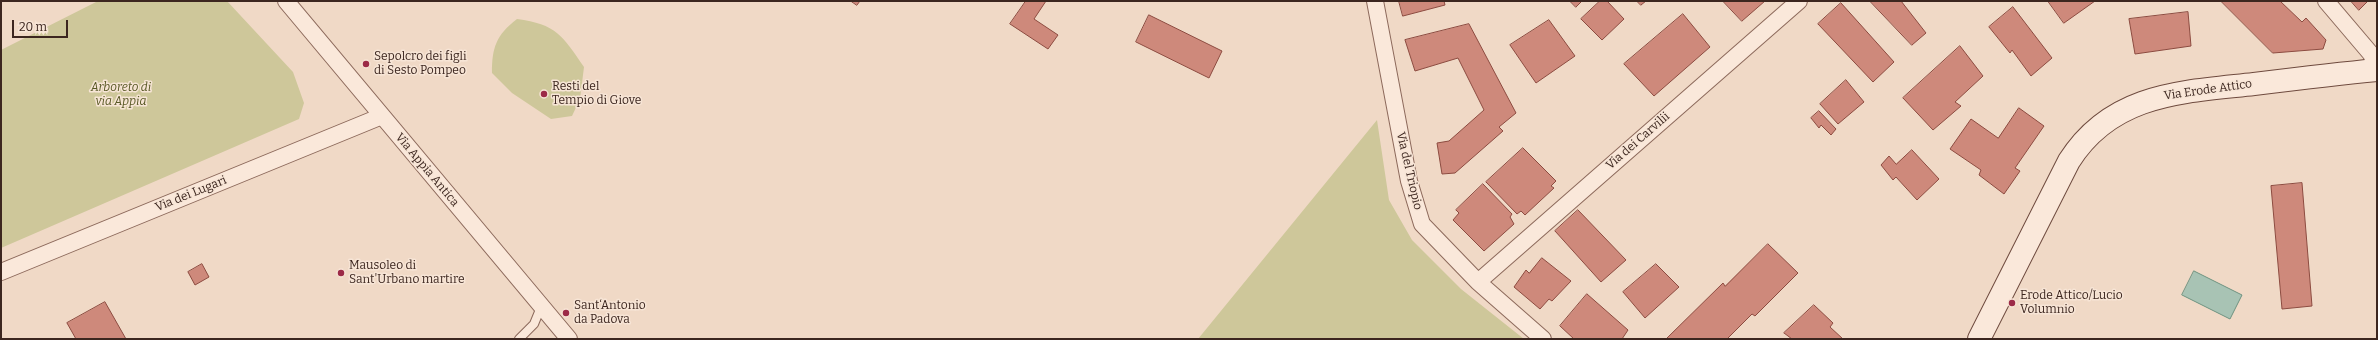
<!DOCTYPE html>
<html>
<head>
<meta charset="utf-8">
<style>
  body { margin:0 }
  #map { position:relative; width:2378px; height:340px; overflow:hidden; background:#f0d9c6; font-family:Bitter,serif }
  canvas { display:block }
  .frame { position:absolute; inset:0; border:2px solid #3c261f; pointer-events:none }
  .scale { position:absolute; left:12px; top:20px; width:56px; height:18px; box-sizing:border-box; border:2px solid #3c261f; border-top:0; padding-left:5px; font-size:12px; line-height:14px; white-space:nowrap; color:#3c261f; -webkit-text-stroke:3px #f7e5d6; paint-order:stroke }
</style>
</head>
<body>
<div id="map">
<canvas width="2378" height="340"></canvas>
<div class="frame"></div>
<div class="scale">20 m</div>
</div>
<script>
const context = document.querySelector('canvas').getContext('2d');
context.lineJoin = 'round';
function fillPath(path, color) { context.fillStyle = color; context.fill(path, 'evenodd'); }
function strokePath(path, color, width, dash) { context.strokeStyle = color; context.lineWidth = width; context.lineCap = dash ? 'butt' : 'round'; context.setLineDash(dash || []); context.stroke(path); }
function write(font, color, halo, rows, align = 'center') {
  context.font = font + ' Bitter,serif'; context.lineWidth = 3; context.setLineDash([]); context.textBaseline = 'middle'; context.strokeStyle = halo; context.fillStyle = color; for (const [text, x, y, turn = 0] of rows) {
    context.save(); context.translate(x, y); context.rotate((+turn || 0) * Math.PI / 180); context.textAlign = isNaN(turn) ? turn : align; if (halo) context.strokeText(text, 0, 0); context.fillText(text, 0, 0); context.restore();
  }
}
fillPath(new Path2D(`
  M98 1H227L293 72 304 103 299 119 1 248V50Z
  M517 19C556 24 563 36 584 67L580 99 572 116 551 119 512 93 492 73C492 48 496 35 517 19Z
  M1377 120 1389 200 1412 240 1461 289 1524 339H1198Z`), '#cec79a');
const water = new Path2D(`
  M2194 271 2242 295 2230 319 2182 295Z`);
fillPath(water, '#a8c3b4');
strokePath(water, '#6e9280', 1);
const building = new Path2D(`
  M851 1H860L857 5Z
  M1026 1H1046L1034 19 1058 35 1048 49 1010 24Z
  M1399 1H1444L1445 5 1403 16Z
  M1570 1H1582L1576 7Z
  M1600 1H1607L1624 19 1602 40 1581 19Z
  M1637 1H1646L1641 5Z
  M1723 1H1765L1742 21Z
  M1870 1H1901L1926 33 1912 45Z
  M2048 1H2095L2064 23Z
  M2221 1H2280L2302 22 2306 18 2326 40 2323 49 2273 53Z
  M2351 1H2368L2359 10Z
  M1841 3 1894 62 1873 82 1818 24Z
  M2013 7 2052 58 2031 76 2012 50 2010 53 1989 27Z
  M2188 12 2191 46 2135 54 2129 19Z
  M1683 14 1710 47 1654 96 1624 64Z
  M1149 15 1222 51 1209 78 1136 42Z
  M1549 20 1575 56 1536 83 1510 45Z
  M1469 24 1516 113 1499 127 1503 131 1455 173 1442 174 1437 143 1449 141 1484 110 1458 58 1415 71 1405 40Z
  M1960 46 1983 76 1955 102 1961 106 1933 130 1903 98Z
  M1846 80 1864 102 1838 124 1820 104Z
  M2019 108 2044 126 2015 168 2020 171 2004 194 1979 175 1981 170 1950 149 1971 119 1998 138Z
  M1819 111 1836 129 1831 135 1821 125 1819 128 1811 118Z
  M1523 148 1556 181 1551 186 1554 188 1525 215 1521 211 1517 214 1486 182Z
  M1912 150 1939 179 1917 200 1896 177 1893 180 1881 165 1889 156 1896 164Z
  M2302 183 2312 306 2282 309 2271 186Z
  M1483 184 1512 214 1510 217 1514 224 1484 251 1453 220 1459 213 1456 210Z
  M1578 210 1626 260 1601 282 1555 231Z
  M1768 244 1798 273 1755 316 1752 314 1727 339H1666L1723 283 1725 286Z
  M1542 258 1571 281 1552 301 1549 299 1540 309 1514 287 1526 270 1529 273Z
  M202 264 209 277 195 285 188 272Z
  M1656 264 1679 287 1645 318 1623 292Z
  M1587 294 1628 330 1622 339H1574L1560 326Z
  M105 302 126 339H76L67 323Z
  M1814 305 1833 323 1830 327 1843 339H1792L1784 333Z`);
fillPath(building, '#ce897b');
strokePath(building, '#8c4b40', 1);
const service = new Path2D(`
  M519 339 534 324 541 307`);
const minor = new Path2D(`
  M286 1 569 339
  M1375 1 1409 181 1422 224 1478 282 1543 339
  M2326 1 2371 54 2377 69
  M1 272 382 116
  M1478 282 1799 1`);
const secondary = new Path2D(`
  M1979 339 2069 161C2112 93 2182 92 2254 84 2295 79 2336 74 2377 70`);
strokePath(service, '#8c695b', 10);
strokePath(minor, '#8c695b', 18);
strokePath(secondary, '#6e4a3e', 24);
strokePath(service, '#fae8da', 8);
strokePath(minor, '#fae8da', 16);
strokePath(secondary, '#fae8da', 22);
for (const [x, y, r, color] of [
  [366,64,4,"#9c2a47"],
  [544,94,4,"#9c2a47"],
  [341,273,4,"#9c2a47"],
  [2012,303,4,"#9c2a47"],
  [566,313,4,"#9c2a47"]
]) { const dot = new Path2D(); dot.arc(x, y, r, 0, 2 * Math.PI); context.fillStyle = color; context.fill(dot); strokePath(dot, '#f7e5d6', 1.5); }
write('12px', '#3c261f', '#f7e5d6', [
  ["Sepolcro dei figli",374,57],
  ["di Sesto Pompeo",374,71],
  ["Resti del",552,87],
  ["Tempio di Giove",552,101],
  ["Mausoleo di",349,266],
  ["Sant'Urbano martire",349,280],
  ["Erode Attico/Lucio",2020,296],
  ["Volumnio",2020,310],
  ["Sant‘Antonio",574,306],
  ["da Padova",574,320]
], 'left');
write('italic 12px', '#585825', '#f7e5d6', [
  ["Arboreto di",121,88],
  ["via Appia",121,102]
]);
write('12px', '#3c261f', '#f7e5d6', [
  ["Via Erode Attico",2208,90,-8],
  ["Via dei Carvilii",1638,141,-41],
  ["Via Appia Antica",427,170,50],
  ["Via del Triopio",1409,171,77],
  ["Via dei Lugari",191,194,-22]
]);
</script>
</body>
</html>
